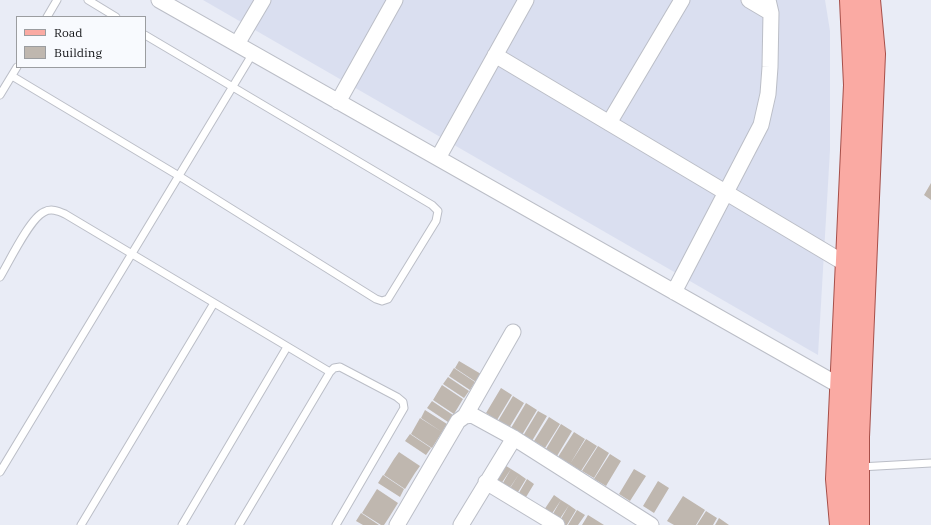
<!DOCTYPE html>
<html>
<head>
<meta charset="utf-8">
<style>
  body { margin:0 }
  #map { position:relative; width:931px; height:525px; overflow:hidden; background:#e9ecf6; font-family:"IBM Plex Serif",serif }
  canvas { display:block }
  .legend { position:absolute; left:16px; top:16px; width:130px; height:52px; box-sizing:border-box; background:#f8fafe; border:1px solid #9b9da0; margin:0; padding:5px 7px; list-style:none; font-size:12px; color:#101114 }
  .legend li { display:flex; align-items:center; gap:8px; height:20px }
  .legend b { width:20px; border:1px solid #9b9da0 }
</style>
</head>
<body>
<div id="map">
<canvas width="931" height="525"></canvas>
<ul class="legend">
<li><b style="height:5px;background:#faaaa3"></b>Road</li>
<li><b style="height:11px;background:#bfb7af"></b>Building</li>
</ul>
</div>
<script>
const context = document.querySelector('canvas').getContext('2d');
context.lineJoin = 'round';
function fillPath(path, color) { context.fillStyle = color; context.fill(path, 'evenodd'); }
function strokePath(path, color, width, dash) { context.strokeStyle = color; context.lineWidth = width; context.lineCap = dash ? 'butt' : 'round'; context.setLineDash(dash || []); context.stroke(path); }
fillPath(new Path2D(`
  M203 0H825L830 31V150L818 355Z`), '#dadff0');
fillPath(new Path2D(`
  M931 183V200L924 195Z
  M459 361 481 374 476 382 455 368Z
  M454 368 475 382 470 390 449 376Z
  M448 377 469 391 464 398 443 384Z
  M442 385 463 399 454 414 433 400Z
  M501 388 512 395 497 420 486 413Z
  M513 396 524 403 509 428 498 421Z
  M432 401 453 415 448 422 427 408Z
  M526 403 537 410 522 435 511 428Z
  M425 410 447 424 442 432 421 418Z
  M538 411 547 416 532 441 523 436Z
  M549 417 560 424 545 448 534 441Z
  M420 418 442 432 432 448 411 434Z
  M561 424 572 431 557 456 546 449Z
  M574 432 585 439 570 464 558 457Z
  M410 434 431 448 426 455 405 441Z
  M586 439 597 446 581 471 570 464Z
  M598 446 609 453 594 478 582 471Z
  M399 452 420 466 415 473 394 459Z
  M610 454 621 461 606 486 594 479Z
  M394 459 415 473 405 489 384 475Z
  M503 464 511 469 499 487 492 483Z
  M511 469 519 474 507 492 500 488Z
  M634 469 646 476 630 501 619 494Z
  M519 474 526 479 515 497 507 493Z
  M383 475 404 489 400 497 378 483Z
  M527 479 534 484 523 502 516 498Z
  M658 481 669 488 654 513 643 506Z
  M377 489 398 503 393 511 372 497Z
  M554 495 561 500 549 518 542 513Z
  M683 496 705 510 696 525H674L667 521Z
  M372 497 393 511 388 519 367 505Z
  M561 500 569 505 557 523 550 519Z
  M367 505 388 519 384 525H381L362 513Z
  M569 505 576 510 567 525H560L558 524Z
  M577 510 585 515 578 525H568Z
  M706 511 717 518 713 525H697Z
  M361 513 379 525H363L356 521Z
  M588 515 596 520 593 525H582Z
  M719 518 729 525H715Z
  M596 520 604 525H593Z`), '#bfb7af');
const lane = new Path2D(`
  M88 0 116 17
  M47 17 57 0
  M12 76 179 176 376 299 382 301 388 299 436 221 438 211 432 205 145 35
  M0 95 17 67
  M0 277C9 262 30 218 44 212 51 208 58 211 65 214L330 372
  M860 467 931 463
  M0 472 253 53
  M81 525 214 303
  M182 525 287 347
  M239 525 330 372 334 368 340 367 397 397 403 402 404 408 336 525`);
const street = new Path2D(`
  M159 0 849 391
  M749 0 771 13
  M237 44 263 0
  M495 55 846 264
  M338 102 395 0
  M609 123 682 0
  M438 158 526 0
  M674 292 761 125 768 94 770 67 771 13 768 0
  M465 416 513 332
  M486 482 557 525
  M397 525 458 421 465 416 472 415 514 438 651 525
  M461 525 514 438`);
const primary = new Path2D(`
  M841 525 837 479 855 85 851 0
  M858 525V437L874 54 869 0`);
strokePath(lane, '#bbbec7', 9);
strokePath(street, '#bbbec7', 17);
strokePath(primary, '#a64f49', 24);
strokePath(lane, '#fff', 7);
strokePath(street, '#fff', 15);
strokePath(primary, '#faaaa3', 22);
</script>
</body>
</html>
